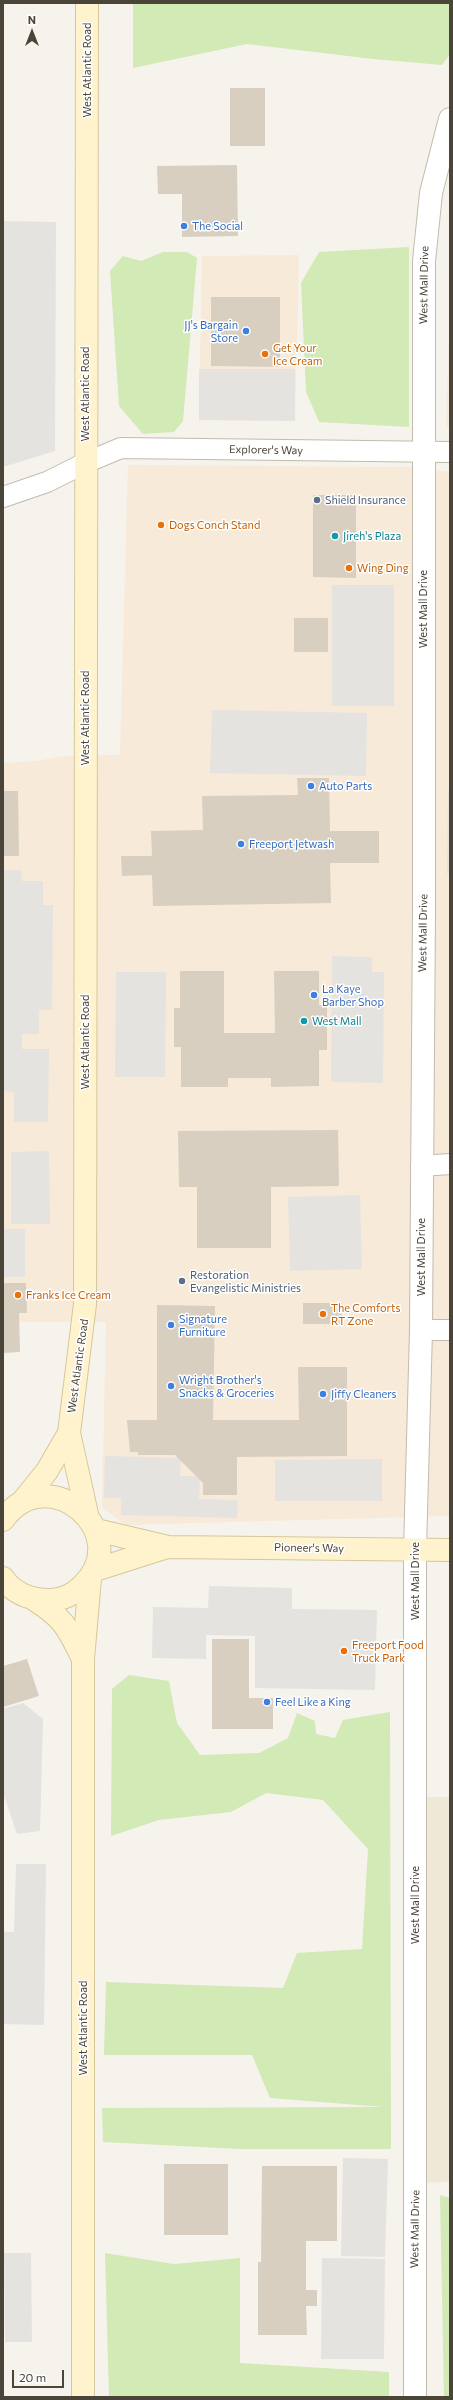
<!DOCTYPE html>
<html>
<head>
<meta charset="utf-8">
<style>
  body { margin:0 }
  #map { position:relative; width:453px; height:2400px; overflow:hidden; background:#f6f3ec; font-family:Commissioner,sans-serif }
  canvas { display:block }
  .frame { position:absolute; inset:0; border:4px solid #4b4439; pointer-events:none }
  .north { position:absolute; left:12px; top:12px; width:40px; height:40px; -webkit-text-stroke:3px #fff; paint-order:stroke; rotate:0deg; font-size:11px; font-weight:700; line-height:16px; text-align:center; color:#4b4439 }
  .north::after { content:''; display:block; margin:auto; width:14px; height:18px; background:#4b4439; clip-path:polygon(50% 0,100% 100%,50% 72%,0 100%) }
  .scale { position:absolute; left:12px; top:2370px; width:52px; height:18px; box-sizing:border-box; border:2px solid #4b4439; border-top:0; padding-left:5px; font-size:12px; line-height:14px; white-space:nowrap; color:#4b4439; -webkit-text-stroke:3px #fff; paint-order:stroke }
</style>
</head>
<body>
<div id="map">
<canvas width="453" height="2400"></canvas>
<div class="frame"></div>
<div class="north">N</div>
<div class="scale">20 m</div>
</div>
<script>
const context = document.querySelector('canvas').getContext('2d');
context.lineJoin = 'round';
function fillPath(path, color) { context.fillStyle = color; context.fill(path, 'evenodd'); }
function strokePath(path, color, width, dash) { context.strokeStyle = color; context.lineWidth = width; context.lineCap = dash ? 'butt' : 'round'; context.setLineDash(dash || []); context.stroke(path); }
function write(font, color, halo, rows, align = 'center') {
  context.font = font + ' Commissioner,sans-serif'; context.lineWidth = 3; context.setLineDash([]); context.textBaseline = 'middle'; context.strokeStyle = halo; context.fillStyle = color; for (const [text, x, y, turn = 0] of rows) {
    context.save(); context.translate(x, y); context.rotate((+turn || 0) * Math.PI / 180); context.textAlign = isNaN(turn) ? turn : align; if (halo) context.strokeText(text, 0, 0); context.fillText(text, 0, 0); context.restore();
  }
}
fillPath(new Path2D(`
  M299 255 295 421 199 420 202 256Z
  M450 301V428L446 425Z
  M128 465 409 467 450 472V1516L126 1525 102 1508 106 1322H3V763L36 761 63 756 120 755Z`), '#f7ead8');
fillPath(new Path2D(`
  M415 1797H450V2182L415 2183Z`), '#efe8d6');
fillPath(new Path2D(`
  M133 3H450V54L442 65 373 59 247 44 133 68Z
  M409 247V427L319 422 306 392 301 283 319 252Z
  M163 252H187L197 258 183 421 174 432 143 434 119 406 110 271 123 256 141 261Z
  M129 1675 169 1681 177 1723 200 1755 259 1753 288 1738 297 1713 315 1721 316 1734 335 1738 343 1720 390 1712 391 2149H240L103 2142 102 2108 383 2107 270 2098 252 2055H104L106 1982 283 1988 297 1953 362 1949 368 1849 323 1800 266 1793 231 1812 159 1820 111 1836 112 1689Z
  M440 2195 450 2198V2397H444Z
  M105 2253 174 2264 240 2258V2363L389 2372V2397H109Z`), '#d2eab5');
fillPath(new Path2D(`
  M3 221 56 222 55 451 3 467Z
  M199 369H295V421L199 420Z
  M449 485H450V576H449Z
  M332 585H394V706H332Z
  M212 710 367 713 366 776 210 773Z
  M448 790H450V874H447Z
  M3 870H21L22 881H43V905H53L52 1010H39V1034H22V1049H49L48 1122H14V1092L3 1091Z
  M332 956 372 957V972H384L383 1083 331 1082Z
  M116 972H166L165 1077H115Z
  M49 1151 50 1224H11V1152Z
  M360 1195 362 1269 290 1271 288 1197Z
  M3 1229H25V1277H3Z
  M105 1456 181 1458 180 1476H200L199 1499 238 1500 237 1518 121 1515V1498H104Z
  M382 1459V1501H275V1460Z
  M209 1586 292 1588V1609L377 1610 375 1690 255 1688V1636L206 1635V1659L152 1658 153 1607 208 1608Z
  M23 1703 43 1719 40 1831 17 1834 3 1793V1709Z
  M16 1864H46L44 2025 3 2024V1932H14Z
  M343 2158 388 2159 385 2257 341 2256Z
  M4 2253H31L32 2342H5Z
  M322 2258 385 2259 384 2359H321Z`), '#e5e3e0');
fillPath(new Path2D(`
  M230 88H265V146H230Z
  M237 165 238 236 182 237V194H158L157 166Z
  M211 297H280V367L211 366Z
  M313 495H356V578L313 577Z
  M294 618H328V652H294Z
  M297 778H329L330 831H379V863H330L331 903 153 906 152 875 122 876 121 856H152L151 831 203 830 202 796 298 795Z
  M3 791H18L19 856H3Z
  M180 971H224V1033H275L274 971H319V1005H327V1050H319V1086L271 1087V1078H228V1087H181V1047H174V1008H180Z
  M338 1130 339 1186 271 1187V1248H197V1187H179L178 1131Z
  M3 1283H26L27 1313H19L20 1352 3 1353Z
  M303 1303H342V1324H303Z
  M157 1305 215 1306 213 1420H299L298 1367H347V1456L237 1457V1495H203V1483L175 1455H138V1452H130L127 1420H157Z
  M212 1639H249V1698H273V1729H212Z
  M27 1659 39 1696 3 1707V1666Z
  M164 2164H228V2235H164Z
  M262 2166H337V2241H306V2290H317V2306H306L307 2335H258V2262H261Z`), '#d8cfc1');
const minor = new Path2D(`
  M3 497 47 482 85 463 121 448 450 452
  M421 1166 450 1164
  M421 1330H450`);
const tertiary = new Path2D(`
  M415 2397V1550L421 1330 424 911V261L431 193 450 119`);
const secondary = new Path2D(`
  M69 1433 87 1514
  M22 1502 47 1471 69 1433 85 1304 87 3
  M3 1520C47 1457 137 1534 82 1586 74 1594 62 1600 50 1600 31 1600 14 1594 3 1578
  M96 1530 168 1547 450 1550
  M95 1570 167 1547
  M35 1600C65 1619 68 1629 83 1659
  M83 2397V1659L90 1579`);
strokePath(minor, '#c2bbae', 22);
strokePath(tertiary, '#c2bbae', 24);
strokePath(secondary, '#d6c79b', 24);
strokePath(minor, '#fff', 20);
strokePath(tertiary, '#fff', 22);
strokePath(secondary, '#fff3cd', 22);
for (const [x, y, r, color] of [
  [184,226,4,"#3f7fe0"],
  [246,331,4,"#3f7fe0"],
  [265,354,4,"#e8710a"],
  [317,500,4,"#5c6f8a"],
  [161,525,4,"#e8710a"],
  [335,536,4,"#0f9aa8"],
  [349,568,4,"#e8710a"],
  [311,786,4,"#3f7fe0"],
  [241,844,4,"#3f7fe0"],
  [314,995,4,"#3f7fe0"],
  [304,1021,4,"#0f9aa8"],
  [182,1281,4,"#5c6f8a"],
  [18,1295,4,"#e8710a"],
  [323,1314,4,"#e8710a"],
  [171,1325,4,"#3f7fe0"],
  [171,1386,4,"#3f7fe0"],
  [323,1394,4,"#3f7fe0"],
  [344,1651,4,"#e8710a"],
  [267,1702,4,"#3f7fe0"]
]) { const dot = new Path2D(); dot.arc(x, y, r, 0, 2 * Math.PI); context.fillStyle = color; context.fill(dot); strokePath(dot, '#fff', 1.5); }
write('11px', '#4b4439', '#fff', [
  ["West Atlantic Road",87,70,-90],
  ["West Mall Drive",424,285,-89],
  ["West Atlantic Road",85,394,-90],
  ["Explorer's Way",266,450,1],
  ["West Mall Drive",423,609,-90],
  ["West Atlantic Road",85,718,-90],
  ["West Mall Drive",423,933,-89],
  ["West Atlantic Road",85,1042,-90],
  ["West Mall Drive",421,1257,-90],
  ["West Atlantic Road",78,1366,-82],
  ["Pioneer's Way",309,1548,1],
  ["West Mall Drive",415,1581,-90],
  ["West Mall Drive",415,1905,-90],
  ["West Atlantic Road",83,2028,-90],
  ["West Mall Drive",415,2229,-89]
]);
write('11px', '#366cbe', '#fff', [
  ["The Social",192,226],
  ["JJ's Bargain",238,325,"right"],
  ["Store",238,338,"right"],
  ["Auto Parts",319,786],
  ["Freeport Jetwash",249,844],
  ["La Kaye",322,989],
  ["Barber Shop",322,1002],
  ["Signature",179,1319],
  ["Furniture",179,1332],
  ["Wright Brother's",179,1380],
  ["Snacks & Groceries",179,1393],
  ["Jiffy Cleaners",331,1394],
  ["Feel Like a King",275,1702]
], 'left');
write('11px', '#c56008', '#fff', [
  ["Get Your",273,348],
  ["Ice Cream",273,361],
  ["Dogs Conch Stand",169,525],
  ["Wing Ding",357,568],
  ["Franks Ice Cream",26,1295],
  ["The Comforts",331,1308],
  ["RT Zone",331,1321],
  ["Freeport Food",352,1645],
  ["Truck Park",352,1658]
], 'left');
write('11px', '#4e5e75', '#fff', [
  ["Shield Insurance",325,500],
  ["Restoration",190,1275],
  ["Evangelistic Ministries",190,1288]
], 'left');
write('11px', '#0d838f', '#fff', [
  ["Jireh's Plaza",343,536],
  ["West Mall",312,1021]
], 'left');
</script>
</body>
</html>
